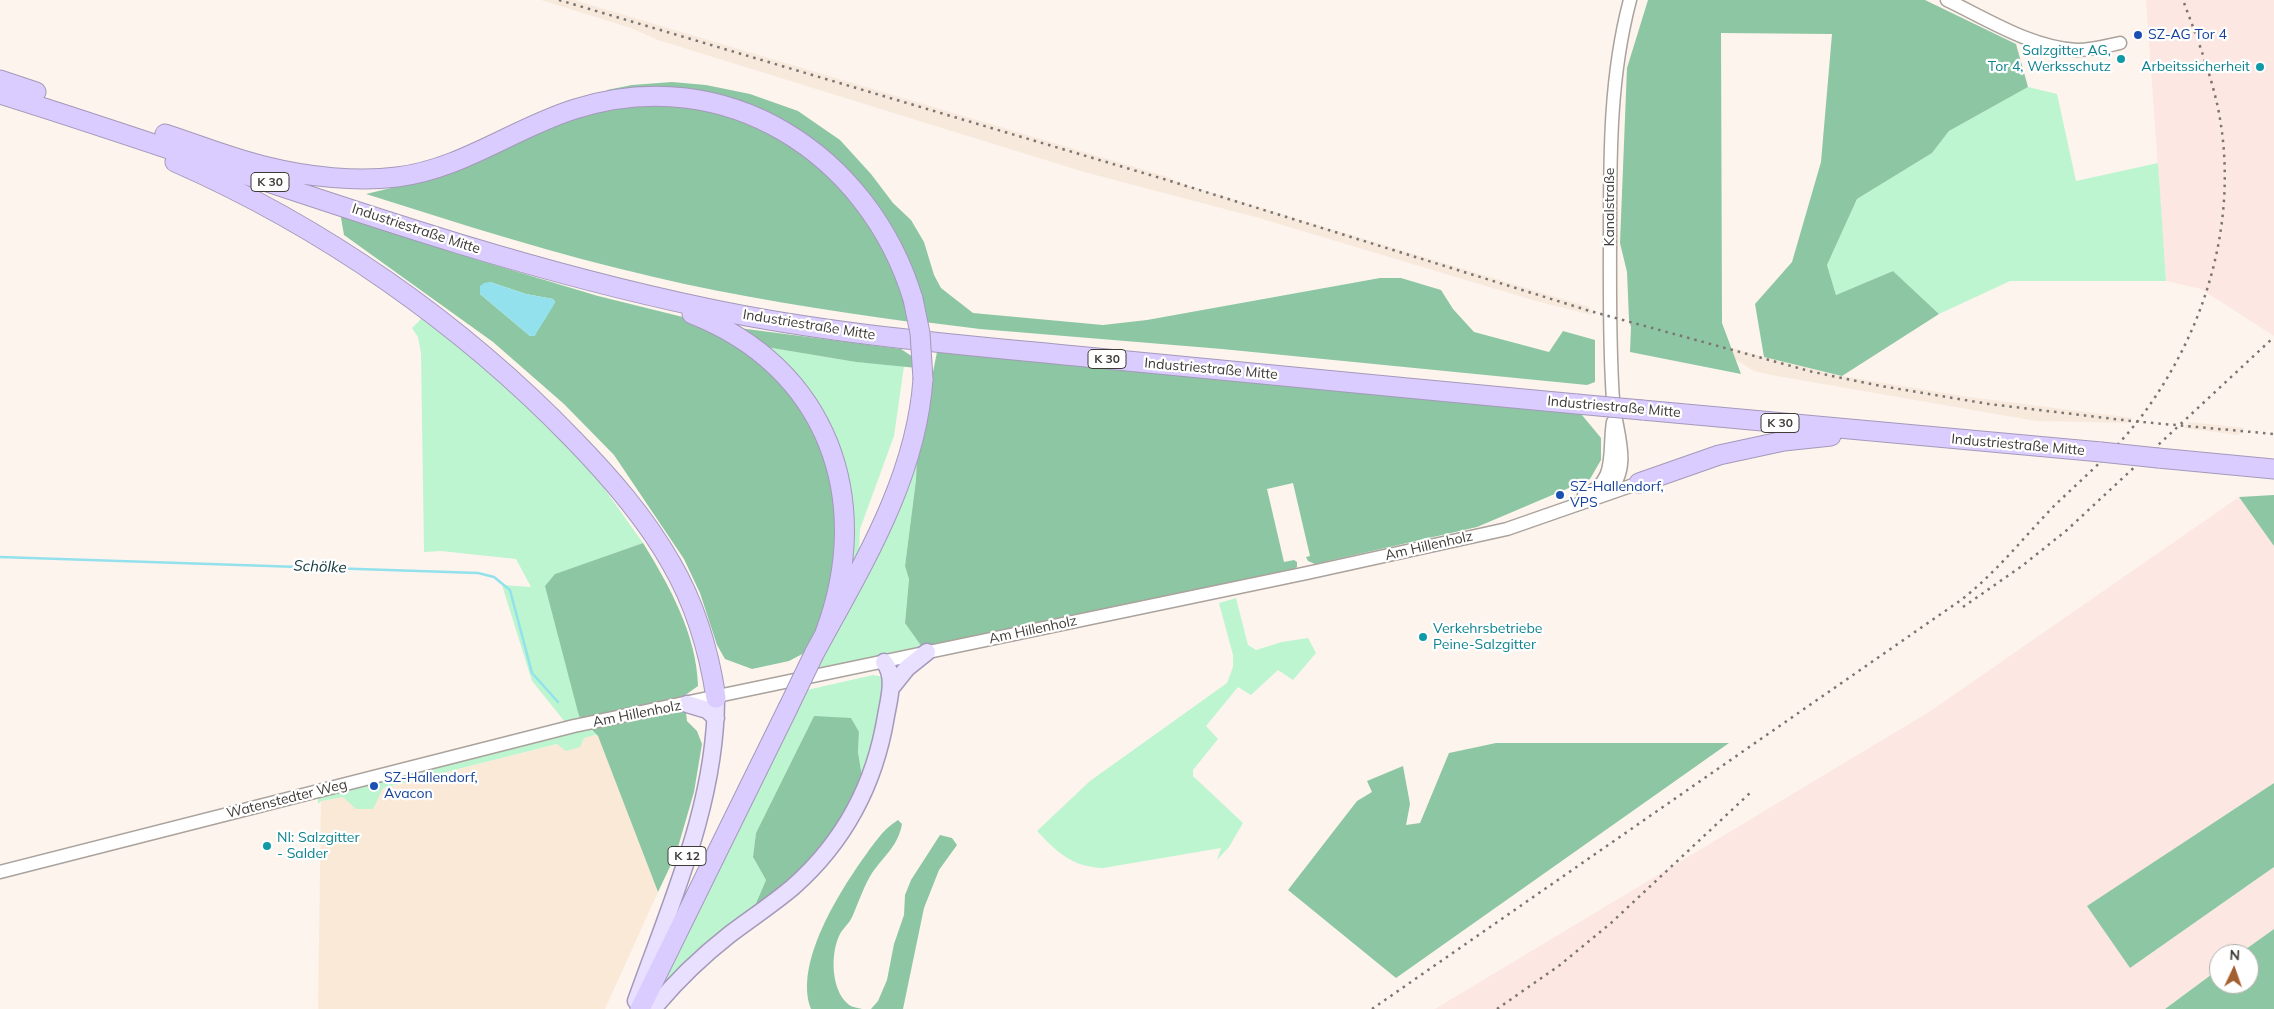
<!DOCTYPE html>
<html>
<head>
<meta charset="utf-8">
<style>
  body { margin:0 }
  #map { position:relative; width:2274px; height:1009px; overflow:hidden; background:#fdf4ee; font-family:Mulish,sans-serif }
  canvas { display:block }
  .north { position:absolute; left:2209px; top:944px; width:50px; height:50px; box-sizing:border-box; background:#fff; border:1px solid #b2b1b0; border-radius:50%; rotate:3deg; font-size:14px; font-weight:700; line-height:20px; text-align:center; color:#3f3b39 }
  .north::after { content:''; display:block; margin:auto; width:18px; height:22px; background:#a35f2f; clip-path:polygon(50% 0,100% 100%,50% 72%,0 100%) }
</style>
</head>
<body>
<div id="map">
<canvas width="2274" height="1009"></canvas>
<div class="north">N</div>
</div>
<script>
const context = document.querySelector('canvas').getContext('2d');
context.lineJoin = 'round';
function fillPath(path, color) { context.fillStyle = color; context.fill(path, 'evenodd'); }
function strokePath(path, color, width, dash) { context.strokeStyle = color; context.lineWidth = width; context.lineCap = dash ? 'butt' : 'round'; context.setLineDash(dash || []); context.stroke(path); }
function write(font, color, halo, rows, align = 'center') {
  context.font = font + ' Mulish,sans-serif'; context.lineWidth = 4.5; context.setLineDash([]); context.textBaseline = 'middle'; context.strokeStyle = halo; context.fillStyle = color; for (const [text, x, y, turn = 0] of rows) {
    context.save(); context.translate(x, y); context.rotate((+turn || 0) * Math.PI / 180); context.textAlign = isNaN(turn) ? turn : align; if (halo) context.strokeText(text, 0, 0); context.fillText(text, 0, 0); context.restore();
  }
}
fillPath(new Path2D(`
  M590 736H598L658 892 605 1009H318L321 801 383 788Z`), '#fae9d7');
fillPath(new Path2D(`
  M2146 0H2274V336L2201 289 2166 281Z
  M2239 497 2274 546V783L2088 906 2130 968 2274 867V929L2239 954H2219V969L2165 1009H1435L1929 712Z`), '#fce7e2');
fillPath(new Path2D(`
  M541 0H574L1165 176 1186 185 1589 307 1592 315 1536 301 1259 218 1084 172 658 40 631 28Z
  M1629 319 1764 357 1842 376 1969 397 2133 418 2128 423 2036 421 1771 375 1754 371 1728 355 1631 327Z
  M2189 422 2245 428 2238 435 2184 428Z`), '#f8e9dd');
fillPath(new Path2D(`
  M2028 87 2057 94 2076 181 2158 163 2166 281H2010L1939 314 1893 271 1836 295 1827 265 1857 199 1932 153 1949 131Z
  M423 317 481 357 579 453 643 543 555 574 579 716 598 736 595 735 584 738 580 747 566 751 557 744 383 788 373 809H356L343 797 321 801 318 804V784L565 722 532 681 502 585 531 587 516 559 441 551 424 552 421 353 418 337 412 328Z
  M760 346 856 362 904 366 894 436 860 529 859 552 842 596Z
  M917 452 916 480 905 566 909 578 905 622 922 647 817 671 830 644 829 642Z
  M1236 598 1248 645 1256 650 1282 642 1308 638 1316 653 1293 680 1278 670 1251 695 1238 687 1206 726 1218 739 1193 770V776L1243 823 1229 847 1217 860 1221 848 1103 868C1072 867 1057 852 1037 831L1090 781 1227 683 1233 667V655L1219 603Z
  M873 675 884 677 881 705 863 783 858 752 859 732 814 716 756 833 753 857 766 880 754 908 658 995C688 926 723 860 757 792 774 759 787 722 807 690Z`), '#bcf5d0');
fillPath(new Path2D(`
  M1648 0H1925L2016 44 2028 87 1949 131 1932 153 1857 199 1827 265 1836 295 1893 271 1939 314 1842 376 1764 357 1755 304 1792 262 1821 162 1832 34 1721 33 1722 323 1741 374 1630 352 1631 327 1629 319 1627 272 1620 243 1627 68Z
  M672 82 706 85 750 94 798 111 840 140 871 174 893 203 911 220 924 242 934 275 941 288 973 313 1103 325 1147 320 1380 278H1401L1441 290 1453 309 1474 332 1549 352 1563 331 1595 340V382L1587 385 1222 349 980 329 924 322 899 246 768 118 605 97 607 90 632 85Z
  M686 105 752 123 813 159 884 238 911 322C825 310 738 297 654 277 557 255 461 224 366 194L445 175 465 167 549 126 609 107Z
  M340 212 478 260 598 296 691 319 758 357 797 402 824 454 836 512 832 590 808 651 789 661 752 669 725 659 717 645 700 593 684 559 614 455 564 404 493 342 344 235ZM490 282 526 294 553 299 555 302 539 328 530 336 480 294Z
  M731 327 901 349 913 357 917 368 856 362 760 346Z
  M937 352 1577 409 1601 438V460L1590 479 1477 527 1315 564 1308 561 1306 557 1310 556 1293 483 1267 489 1284 562 1294 560 1297 562V567L1294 569 922 647 905 623 909 579 905 566 916 480 917 452Z
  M2274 495V546L2239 497Z
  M643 543C669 585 697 635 698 686L684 696 687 721 697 731 702 744 694 792 676 854 658 892 598 736 579 716 545 586 555 574Z
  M814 716 851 718 859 732 858 752 863 783 815 860 754 908 766 880 753 857 756 833Z
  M1496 743H1729L1396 978 1288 890 1357 801 1372 792 1367 781 1403 766 1410 804 1406 825 1420 823 1449 753Z
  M2274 783V867L2130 968 2087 906Z
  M898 820 902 824C898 846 884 856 872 873 864 886 859 901 853 915 850 923 843 928 840 934 830 953 831 990 848 1004 851 1007 858 1008 862 1009H811C794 965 837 896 862 860 873 845 882 830 898 820Z
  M940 835 952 838 957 845 939 870 924 908 903 1009H871L878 1001 887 980 894 944 904 915 905 895 911 880Z
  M2274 929V1009H2165L2219 969V984H2249V954H2239Z`), '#8dc6a2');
fillPath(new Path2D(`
  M490 282 526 294 553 299 555 302C550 313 541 324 535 336H530L480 294V286L484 283Z`), '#93e1ec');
strokePath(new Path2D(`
  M0 557 478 573 494 577 510 590 532 673 558 702`), '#93e1ec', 2.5);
const minor = new Path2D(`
  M1947 0C1987 19 2032 48 2077 50 2092 50 2106 46 2120 43
  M1607 493C1634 468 1615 430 1613 400 1609 343 1610 286 1610 229 1610 152 1610 75 1630 0
  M1584 495C1618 482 1608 452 1613 422
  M0 872 574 726 1307 573 1507 529 1639 483`);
const major = new Path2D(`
  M891 688 907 668 927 652
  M687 704 707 710 716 718
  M636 1001C671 902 716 804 716 698
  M653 1009C676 981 701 957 729 935 750 919 773 904 793 887 844 842 875 783 886 716 889 699 896 676 884 662`);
const highway = new Path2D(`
  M0 80 36 92
  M0 94C235 167 465 258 706 308 828 334 953 344 1076 356 1243 373 1410 388 1577 404
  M165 134C199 145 233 159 268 167 308 177 357 182 397 177 462 169 514 128 575 109 726 61 869 154 913 299
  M175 162C323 227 461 323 573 439 610 477 645 517 671 563 695 604 709 651 716 698
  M692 314C828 367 875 500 825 633
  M1642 410 2101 452
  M2158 458 2274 469
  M1639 483 1719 455 1784 441 1831 436
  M814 654C861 567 916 480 923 379
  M640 1009 788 708`);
strokePath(minor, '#aaa29c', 15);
strokePath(major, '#a499ba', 19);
strokePath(highway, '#a499ba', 21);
strokePath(minor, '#fff', 12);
strokePath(major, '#e9e0ff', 16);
strokePath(highway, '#dbccff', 19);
strokePath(new Path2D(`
  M559 0 1167 180 1590 311 1813 372 1881 386 1989 404 2131 421 2274 434
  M1963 607 2022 566 2067 530 2274 337
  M1372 1009 1961 600C1997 572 2023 538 2054 506 2084 477 2116 450 2141 417 2207 329 2240 217 2218 108 2210 71 2196 35 2183 0
  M1497 1009 1560 965 1611 923 1751 792`), '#7b7572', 2.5, [2.5, 5]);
const highwayBridge = new Path2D(`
  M913 299 920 333 923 379
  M1577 404 1642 410
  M2101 452 2158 458
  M788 708 814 654`);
strokePath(highwayBridge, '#a499ba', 21, []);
strokePath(highwayBridge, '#dbccff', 19);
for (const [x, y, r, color] of [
  [2138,35,5,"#1a4fb4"],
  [2121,59,5,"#0f9aa8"],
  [2260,67,5,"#0f9aa8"],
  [1560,495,5,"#1a4fb4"],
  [1423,637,5,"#0f9aa8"],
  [374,786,5,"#1a4fb4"],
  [267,846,5,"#0f9aa8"]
]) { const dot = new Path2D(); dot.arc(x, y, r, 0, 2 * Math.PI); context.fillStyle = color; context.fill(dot); strokePath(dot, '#fff', 2); }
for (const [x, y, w] of [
  [270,182,38],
  [1107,359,38],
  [1780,423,38],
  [687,856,38]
]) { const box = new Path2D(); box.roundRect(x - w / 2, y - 9.5, w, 19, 4); context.fillStyle = '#fff'; context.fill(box); strokePath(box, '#3f3b39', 1); }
write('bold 12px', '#3f3b39', null, [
  ["K 30",270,182],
  ["K 30",1107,359],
  ["K 30",1780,423],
  ["K 12",687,856]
]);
write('14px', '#164399', '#fff', [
  ["SZ-AG Tor 4",2148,35],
  ["SZ-Hallendorf,",1570,487],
  ["VPS",1570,503],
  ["SZ-Hallendorf,",384,778],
  ["Avacon",384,794]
], 'left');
write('14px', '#0d838f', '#fff', [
  ["Salzgitter AG,",2111,51],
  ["Tor 4, Werksschutz",2111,67],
  ["Arbeitssicherheit",2250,67],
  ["Verkehrsbetriebe",1433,629,"left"],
  ["Peine-Salzgitter",1433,645,"left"],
  ["NI: Salzgitter",277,838,"left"],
  ["- Salder",277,854,"left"]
], 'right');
write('14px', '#3f3b39', '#fff', [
  ["Kanalstraße",1610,207,-90],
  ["Industriestraße Mitte",416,229,18],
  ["Industriestraße Mitte",809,325,9],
  ["Industriestraße Mitte",1211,369,5],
  ["Industriestraße Mitte",1614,407,5],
  ["Industriestraße Mitte",2018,445,5],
  ["Am Hillenholz",1429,546,-13],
  ["Am Hillenholz",1033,630,-12],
  ["Am Hillenholz",637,714,-11],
  ["Watenstedter Weg",287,799,-14]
]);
write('italic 15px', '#10363b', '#fff', [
  ["Schölke",320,567,2]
]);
</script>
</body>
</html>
